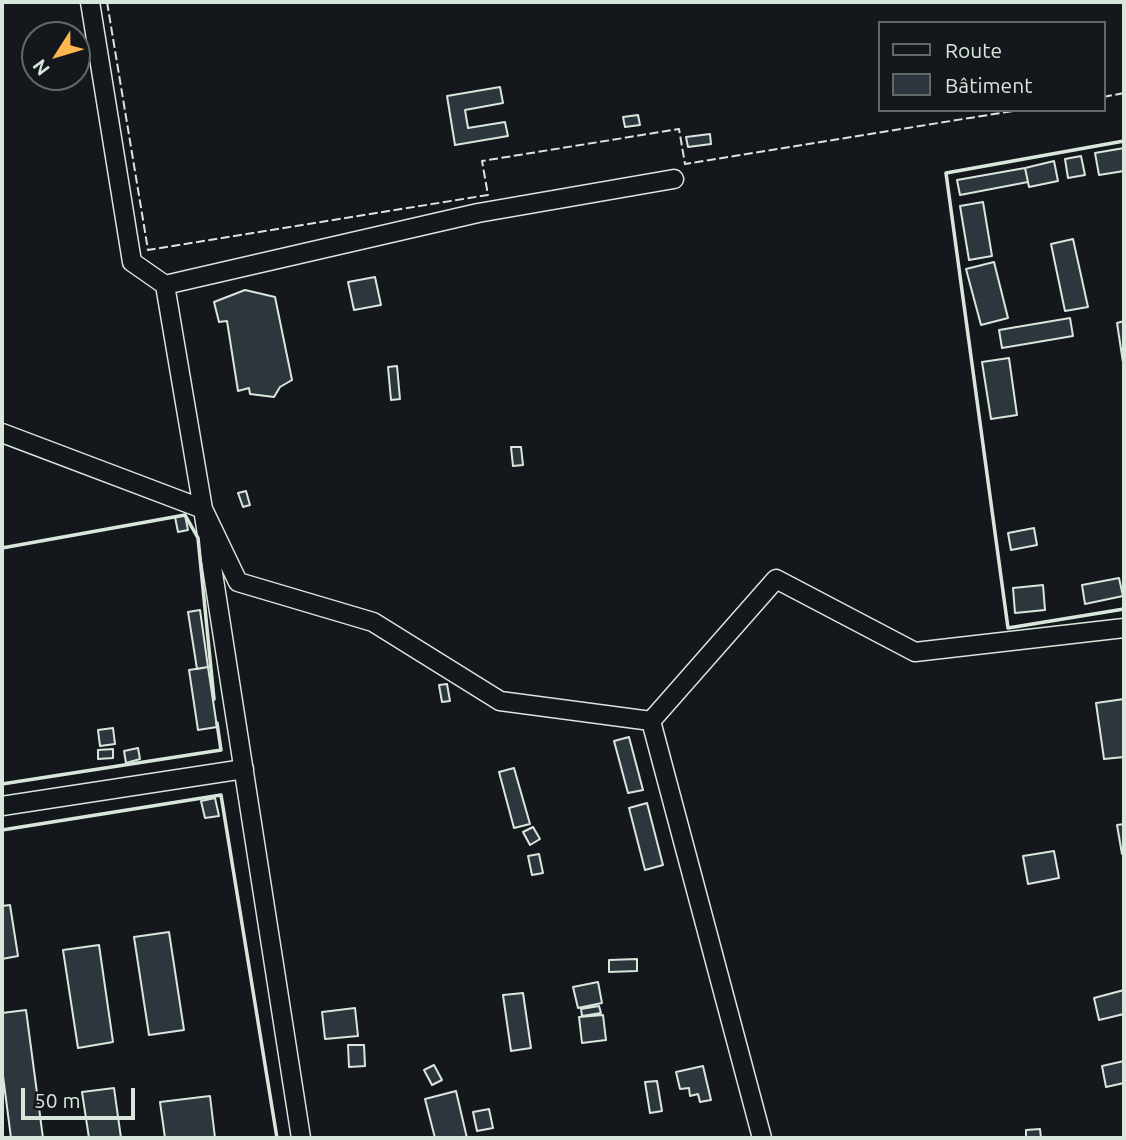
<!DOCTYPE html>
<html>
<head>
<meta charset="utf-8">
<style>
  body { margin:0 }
  #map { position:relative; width:1126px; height:1140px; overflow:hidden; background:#14181c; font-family:Ubuntu,sans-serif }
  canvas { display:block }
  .frame { position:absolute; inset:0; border:4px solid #d8e6dc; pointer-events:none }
  .legend { position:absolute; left:878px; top:21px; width:228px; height:91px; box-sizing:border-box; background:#14181c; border:2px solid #626a69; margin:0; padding:9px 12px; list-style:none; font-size:21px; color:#d8e6dc }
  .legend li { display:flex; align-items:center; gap:14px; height:35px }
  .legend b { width:35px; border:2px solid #626a69 }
  .north { position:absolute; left:21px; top:21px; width:70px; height:70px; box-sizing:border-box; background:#14181c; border:2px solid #626a69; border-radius:50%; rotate:233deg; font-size:19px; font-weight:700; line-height:28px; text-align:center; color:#d8e6dc }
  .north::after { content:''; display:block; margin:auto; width:24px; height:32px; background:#ffb74d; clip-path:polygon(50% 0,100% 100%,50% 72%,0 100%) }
  .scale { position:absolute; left:21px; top:1088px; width:114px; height:32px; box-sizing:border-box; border:4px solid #d8e6dc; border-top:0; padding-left:9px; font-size:21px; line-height:24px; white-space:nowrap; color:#d8e6dc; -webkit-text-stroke:5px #14181c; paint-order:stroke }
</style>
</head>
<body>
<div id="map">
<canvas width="1126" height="1140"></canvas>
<div class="frame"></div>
<ul class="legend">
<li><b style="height:9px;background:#14181c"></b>Route</li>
<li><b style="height:19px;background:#2c363c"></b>Bâtiment</li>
</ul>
<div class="north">N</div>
<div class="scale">50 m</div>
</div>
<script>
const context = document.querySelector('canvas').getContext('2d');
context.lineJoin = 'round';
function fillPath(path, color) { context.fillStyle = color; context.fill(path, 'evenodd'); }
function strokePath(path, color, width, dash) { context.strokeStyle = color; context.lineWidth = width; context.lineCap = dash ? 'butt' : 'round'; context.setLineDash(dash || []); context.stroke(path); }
const building = new Path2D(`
  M500 87 503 103 465 110 468 128 505 122 508 136 455 145 447 96Z
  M638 115 640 125 625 127 623 117Z
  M710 134 711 144 688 147 686 137Z
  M1124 148V171L1099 175 1095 153Z
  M1081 156 1085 175 1068 178 1065 159Z
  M1054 161 1058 181 1029 187 1025 168Z
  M1025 168 1028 182 960 195 957 180Z
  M983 202 992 256 969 260 960 206Z
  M1073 239 1088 307 1065 311 1051 244Z
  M994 262 1008 318 981 325 966 269Z
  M375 277 381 305 354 310 348 282Z
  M245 290 275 297 292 380 280 387 274 397 250 394 249 388 238 391 227 321 219 322 214 302Z
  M1070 318 1073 336 1002 348 999 330Z
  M1124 321V369L1117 323Z
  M1009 358 1017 415 991 419 982 362Z
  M397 366 400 399 391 400 388 367Z
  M511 447H521L523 465 513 466Z
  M246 491 250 505 243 507 238 493Z
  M185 515 188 530 178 532 175 517Z
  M1034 528 1037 545 1011 550 1008 533Z
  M1119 578 1123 596 1085 604 1082 585Z
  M1043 585 1045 610 1015 613 1013 588Z
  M200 610 208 667 197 669 188 612Z
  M208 667 217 727 198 730 189 670Z
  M447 684 450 701 442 702 439 685Z
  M1124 699V757L1104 759 1096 703Z
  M113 728 115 744 100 746 98 730Z
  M629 737 643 790 628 793 614 741Z
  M138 748 140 759 126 763 124 751Z
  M113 749V758L98 759V750Z
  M514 768 530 824 514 828 499 772Z
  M215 798 219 816 205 818 201 801Z
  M647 803 663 865 645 870 629 808Z
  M1124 824V854H1122L1117 825Z
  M533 827 540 839 530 845 523 832Z
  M1054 851 1059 878 1028 884 1023 856Z
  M539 854 543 873 532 875 528 856Z
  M10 905 18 956 2 959V906Z
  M169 932 184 1030 149 1035 134 937Z
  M99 945 113 1042 78 1048 63 950Z
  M637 959V971L609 972V960Z
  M598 982 602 1003 578 1008 573 987Z
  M1124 990V1014L1099 1020 1094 998Z
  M523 993 531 1048 511 1051 503 995Z
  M599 1006 601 1013 582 1016 581 1009Z
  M355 1008 358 1036 325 1039 322 1012Z
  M26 1010 43 1138H11L2 1068V1013Z
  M603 1015 606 1040 582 1043 579 1017Z
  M348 1045H364L365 1066 349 1067Z
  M1124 1061V1083L1106 1087 1102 1066Z
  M434 1065 442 1080 432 1085 424 1070Z
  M703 1066 711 1100 700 1102 698 1094 690 1096 689 1088 680 1089 676 1072Z
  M657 1081 662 1111 650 1113 645 1082Z
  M114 1088 121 1138H89L82 1092Z
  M456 1091 467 1138H435L425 1099Z
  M210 1096 215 1138H165L160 1102Z
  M489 1109 493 1128 477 1131 473 1112Z
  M1040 1129 1041 1138H1026V1130Z`);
fillPath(building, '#2c363c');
strokePath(building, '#d8e6dc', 2);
const minor = new Path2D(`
  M90 2 132 262 165 285
  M2 433 203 509 238 582 373 622 500 701 651 721 762 1138
  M651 721 776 579 915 652 1124 628
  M2 806 244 769
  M301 1138 203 509 165 285 478 213 674 179`);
strokePath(minor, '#d8e6dc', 21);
strokePath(minor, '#14181c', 18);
strokePath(new Path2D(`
  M107 2 148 250 488 195 482 161 679 129 685 164 1019 110
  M1103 97 1124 93`), '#d8e6dc', 2, [9, 3.5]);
strokePath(new Path2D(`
  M1124 141 946 173 1008 628 1124 609
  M2 548 185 515 198 538 214 699
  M2 784 221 750 217 723
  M2 830 221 795 277 1138`), '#d8e6dc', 3.5);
</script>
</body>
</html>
